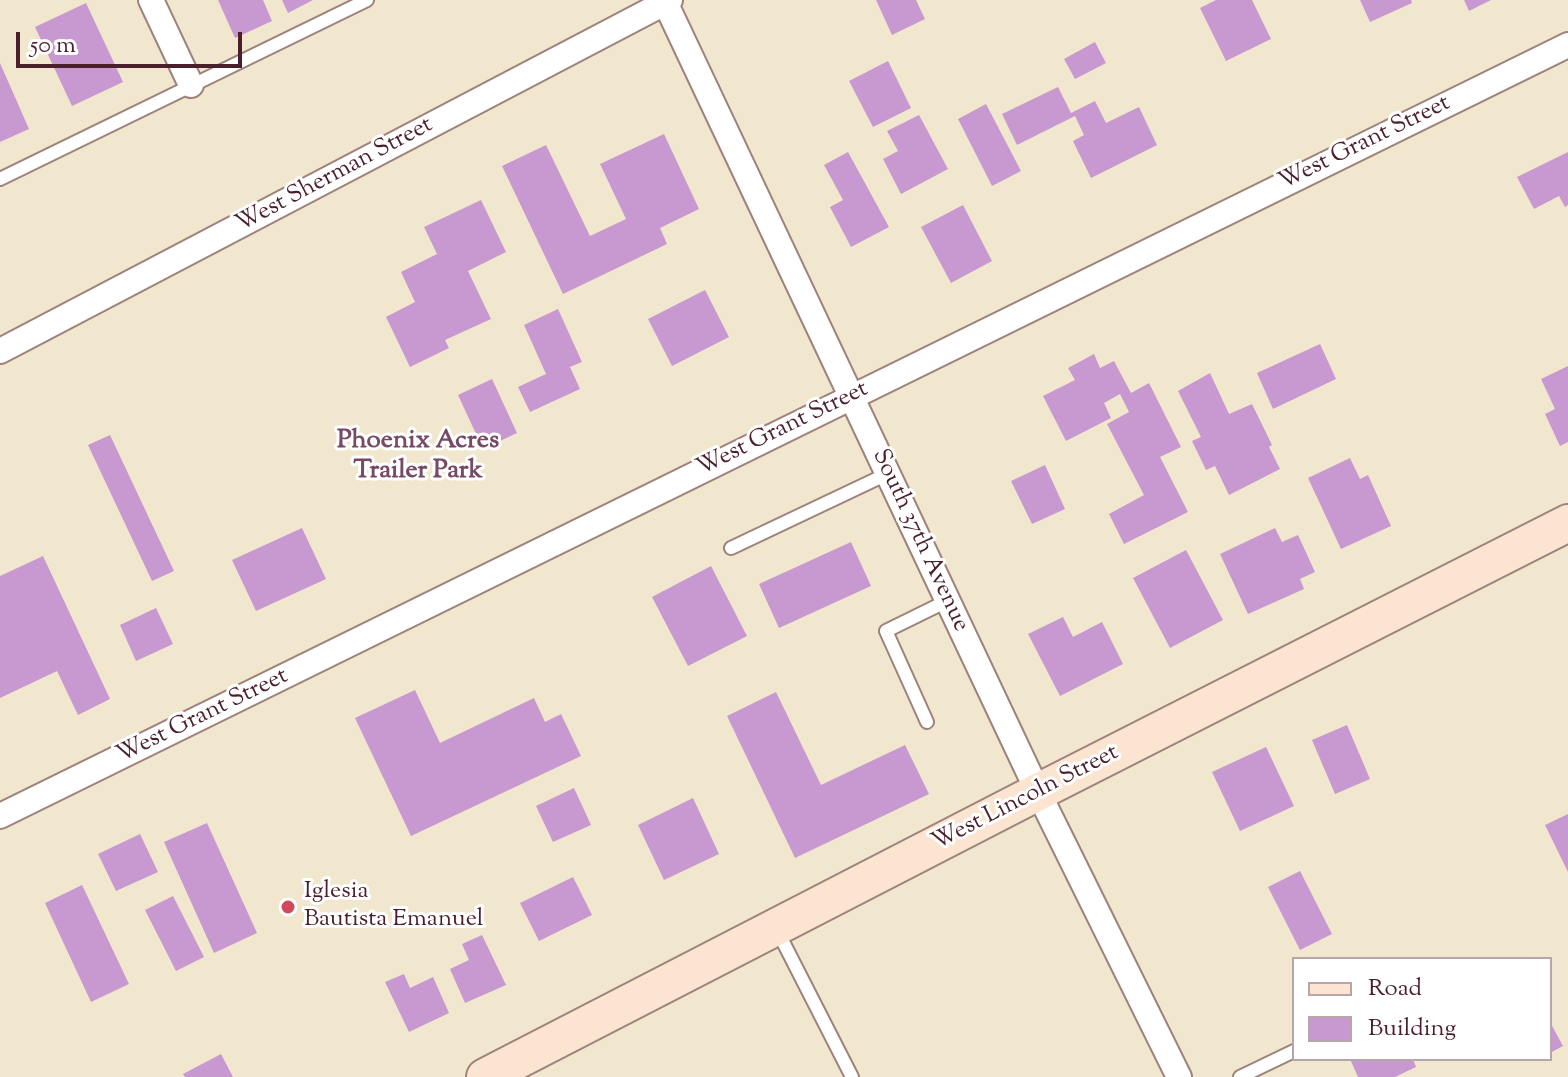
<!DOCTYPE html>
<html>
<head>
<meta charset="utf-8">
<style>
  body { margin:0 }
  #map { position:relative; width:1568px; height:1077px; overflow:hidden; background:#f1e7ce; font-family:"Sorts Mill Goudy",serif }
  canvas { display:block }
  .legend { position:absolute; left:1292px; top:957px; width:260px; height:104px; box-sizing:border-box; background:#fff; border:2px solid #b7a5aa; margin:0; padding:10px 14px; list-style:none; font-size:24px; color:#4a1f2b }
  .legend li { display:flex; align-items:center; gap:16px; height:40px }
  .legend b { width:40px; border:2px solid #b7a5aa }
  .scale { position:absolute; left:16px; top:32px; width:226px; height:36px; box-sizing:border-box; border:4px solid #4a1f2b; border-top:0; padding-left:10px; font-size:24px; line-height:28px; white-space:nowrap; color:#4a1f2b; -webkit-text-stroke:6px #fff; paint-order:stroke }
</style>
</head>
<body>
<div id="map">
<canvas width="1568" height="1077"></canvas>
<ul class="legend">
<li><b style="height:10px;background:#fce5d0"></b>Road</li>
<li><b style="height:22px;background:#c799d0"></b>Building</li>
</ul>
<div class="scale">50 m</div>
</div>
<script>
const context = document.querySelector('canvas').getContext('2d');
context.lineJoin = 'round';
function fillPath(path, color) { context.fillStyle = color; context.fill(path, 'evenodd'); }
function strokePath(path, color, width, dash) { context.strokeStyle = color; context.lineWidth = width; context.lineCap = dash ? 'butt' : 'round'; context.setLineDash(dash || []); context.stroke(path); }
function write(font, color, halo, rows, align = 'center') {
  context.font = font + ' "Sorts Mill Goudy",serif'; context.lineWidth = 6; context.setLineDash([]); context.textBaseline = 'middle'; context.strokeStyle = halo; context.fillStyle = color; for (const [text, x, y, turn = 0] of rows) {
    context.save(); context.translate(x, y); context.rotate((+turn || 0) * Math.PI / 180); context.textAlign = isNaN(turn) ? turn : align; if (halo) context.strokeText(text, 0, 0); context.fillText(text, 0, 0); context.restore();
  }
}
fillPath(new Path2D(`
  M218 0H263L272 21 235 38Z
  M282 0H313L288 13Z
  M876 0H916L925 19 892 35Z
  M1216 0H1252L1271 39 1226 61 1200 8Z
  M1360 0H1411L1412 3 1370 22Z
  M1464 0H1491L1469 11Z
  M86 3 123 82 72 106 35 27Z
  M1095 42 1106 63 1075 79 1064 59Z
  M888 61 911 108 873 127 849 81Z
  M0 63 29 129 0 142Z
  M1058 87 1071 113 1095 101 1106 123 1139 107 1157 145 1091 178 1073 141 1084 135 1075 116 1017 145 1002 114Z
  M986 104 1021 171 992 186 958 119Z
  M919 115 948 169 901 194 883 159 898 151 887 131Z
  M664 134 699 209 660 228 667 244 563 294 502 166 546 145 590 236 626 219 600 164Z
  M848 152 889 227 851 247 830 207 843 200 824 165Z
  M1568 152V205L1565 207 1559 196 1534 209 1517 177Z
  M481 200 506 252 468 271 491 319 445 340 449 348 410 367 386 317 415 302 401 272 437 254 424 227Z
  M963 205 992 261 951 283 921 227Z
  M705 290 729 337 672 366 648 319Z
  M558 309 582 362 570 367 580 389 530 412 518 387 546 374 524 325Z
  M1320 344 1336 379 1273 409 1257 373Z
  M1094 354 1100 368 1114 361 1131 393 1149 383 1181 447 1160 457 1188 512 1124 544 1109 514 1144 495 1107 424 1129 412 1120 394 1104 403 1111 418 1066 441 1043 396 1075 380 1068 368Z
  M1568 366V442L1560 446 1545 414 1555 409 1541 379Z
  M1210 373 1229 414 1252 404 1272 445 1269 447 1280 469 1229 495 1215 466 1206 470 1192 441 1201 437 1178 391Z
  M492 379 517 433 483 449 458 395Z
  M110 435 174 571 152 581 88 445Z
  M1350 458 1360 479 1368 475 1391 526 1341 549 1308 478Z
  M1045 465 1065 509 1032 524 1011 481Z
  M302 528 326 579 256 611 232 560Z
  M1275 528 1282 542 1298 535 1315 572 1300 579 1304 589 1248 614 1220 554Z
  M851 542 871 586 779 628 759 584Z
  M1186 550 1223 620 1170 648 1133 578Z
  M43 556 110 699 78 715 57 671 0 698V576Z
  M711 566 747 636 688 666 652 597Z
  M156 608 173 644 136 661 120 625Z
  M1063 617 1073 637 1102 622 1123 664 1060 696 1028 634Z
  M415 690 440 743 534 698 545 722 561 714 581 756 411 836 355 718Z
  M776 692 821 785 905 745 929 794 795 858 727 716Z
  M1347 725 1370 779 1335 794 1312 740Z
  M1266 747 1294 806 1240 831 1212 772Z
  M574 788 591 825 553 842 536 806Z
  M693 798 719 854 664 880 638 825Z
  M1568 814V872L1545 825Z
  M207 823 257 933 214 953 164 842Z
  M140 834 158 872 116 891 98 854Z
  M1300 871 1332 934 1300 950 1268 887Z
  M573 877 592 915 539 941 520 903Z
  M82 885 129 984 91 1002 45 903Z
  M173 896 204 957 176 971 145 910Z
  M482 935 506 985 465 1003 450 969 469 960 462 944Z
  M404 974 410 988 433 977 449 1013 409 1032 385 982Z
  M1550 1022 1563 1046 1550 1053Z
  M221 1054 233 1077H185L183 1074Z
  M1350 1059H1413L1416 1067 1395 1077H1358Z`), '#c799d0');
const lane = new Path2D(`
  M0 179 367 0
  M731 548 887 474
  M927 722 886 631 947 601
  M777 930 852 1077
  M1240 1077 1294 1051`);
const street = new Path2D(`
  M151 0 191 85
  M665 2 1038 792 1179 1077
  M0 351 670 0
  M0 816 1568 45`);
const secondary = new Path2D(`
  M485 1077 1038 792 1568 523`);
strokePath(lane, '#9e837c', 16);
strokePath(street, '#9e837c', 28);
strokePath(secondary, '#9e837c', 40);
strokePath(lane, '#fff', 12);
strokePath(street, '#fff', 24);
strokePath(secondary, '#fce5d0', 36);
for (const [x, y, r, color] of [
  [288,907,8,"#d1495b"]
]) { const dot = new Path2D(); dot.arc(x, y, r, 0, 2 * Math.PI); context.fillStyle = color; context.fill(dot); strokePath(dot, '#fff', 3); }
write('24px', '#4a1f2b', '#fff', [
  ["West Grant Street",1365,144,-26],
  ["West Sherman Street",335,176,-28],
  ["West Grant Street",783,430,-26],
  ["South 37th Avenue",919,541,65],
  ["West Grant Street",203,717,-26],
  ["West Lincoln Street",1026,799,-27]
]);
write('24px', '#4a1f2b', '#fff', [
  ["Iglesia",304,893],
  ["Bautista Emanuel",304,921]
], 'left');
write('bold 26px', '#764a65', '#fff', [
  ["Phoenix Acres",418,443],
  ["Trailer Park",418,473]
]);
</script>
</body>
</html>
